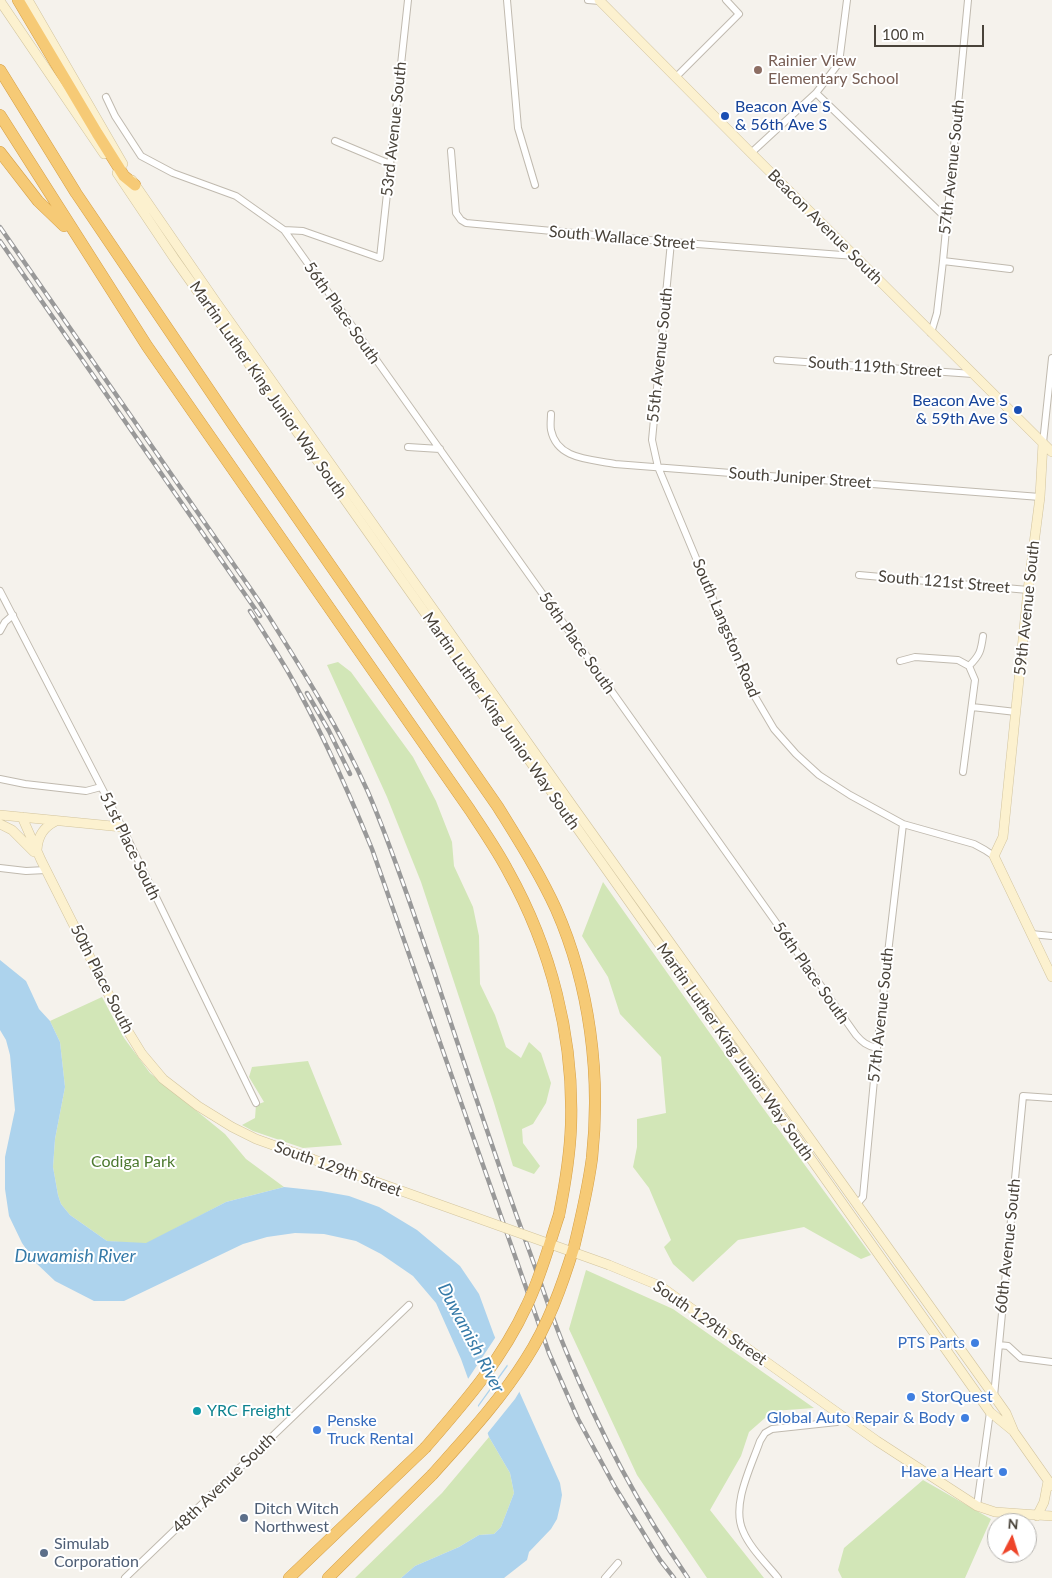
<!DOCTYPE html>
<html>
<head>
<meta charset="utf-8">
<style>
  body { margin:0 }
  #map { position:relative; width:1052px; height:1578px; overflow:hidden; background:#f5f2ec; font-family:Lato,sans-serif }
  canvas { display:block }
  .north { position:absolute; left:987px; top:1513px; width:50px; height:50px; box-sizing:border-box; background:#fff; border:1px solid #b6b4b0; border-radius:50%; rotate:5deg; font-size:14px; font-weight:700; line-height:20px; text-align:center; color:#49433a }
  .north::after { content:''; display:block; margin:auto; width:18px; height:22px; background:#ee452a; clip-path:polygon(50% 0,100% 100%,50% 72%,0 100%) }
  .scale { position:absolute; left:874px; top:25px; width:110px; height:22px; box-sizing:border-box; border:2px solid #49433a; border-top:0; padding-left:6px; font-size:15px; line-height:18px; white-space:nowrap; color:#49433a; -webkit-text-stroke:4px #fff; paint-order:stroke }
</style>
</head>
<body>
<div id="map">
<canvas width="1052" height="1578"></canvas>
<div class="north">N</div>
<div class="scale">100 m</div>
</div>
<script>
const context = document.querySelector('canvas').getContext('2d');
context.lineJoin = 'round';
function fillPath(path, color) { context.fillStyle = color; context.fill(path, 'evenodd'); }
function strokePath(path, color, width, dash) { context.strokeStyle = color; context.lineWidth = width; context.lineCap = dash ? 'butt' : 'round'; context.setLineDash(dash || []); context.stroke(path); }
function write(font, color, halo, rows, align = 'center') {
  context.font = font + ' Lato,sans-serif'; context.lineWidth = 4; context.setLineDash([]); context.textBaseline = 'middle'; context.strokeStyle = halo; context.fillStyle = color; for (const [text, x, y, turn = 0] of rows) {
    context.save(); context.translate(x, y); context.rotate((+turn || 0) * Math.PI / 180); context.textAlign = isNaN(turn) ? turn : align; if (halo) context.strokeText(text, 0, 0); context.fillText(text, 0, 0); context.restore();
  }
}
fillPath(new Path2D(`
  M338 662 351 672 413 757 436 801 452 842 454 866 473 907 479 936 480 984 495 1015 506 1047 521 1058 529 1042 541 1053 551 1083 546 1103 533 1124 522 1129 523 1143 540 1166 534 1174 513 1166 494 1103 421 882 387 797 327 665Z
  M603 882 760 1104 871 1255 861 1259 804 1227 738 1240 693 1282 673 1264 664 1247 671 1240 649 1188 633 1167 637 1147V1119L666 1113 661 1057 620 1014 608 977 582 936Z
  M102 997 124 1038 150 1073 225 1134 246 1159 284 1187 226 1202 146 1244 107 1241 70 1215 61 1204 58 1195 53 1167 55 1139 65 1087 60 1042 50 1021Z
  M308 1061 342 1145 303 1148 253 1131 242 1125 255 1118 256 1105 264 1102 249 1077 252 1067Z
  M586 1270 673 1309 814 1408 773 1411 749 1432 741 1456 710 1510 764 1578H707L637 1475 569 1329Z
  M489 1437 510 1473 514 1493 501 1527 494 1534 479 1535 459 1547 415 1566 401 1578H355L442 1493Z
  M923 1480 991 1519 965 1578H842L838 1570 844 1548Z`), '#d2e6b7');
fillPath(new Path2D(`
  M0 960 26 981 39 1009 50 1021 60 1042 65 1087 55 1139 53 1167 58 1195 61 1204 70 1215 107 1241 146 1243 226 1202 284 1187 321 1191 349 1196 379 1207 417 1230 460 1266 479 1294 494 1335 560 1483 562 1495 560 1506 557 1519 551 1529 529 1552 527 1560 504 1578H401L415 1566 459 1547 479 1535 494 1534 501 1527 514 1493 510 1473 489 1437 461 1359 436 1303 413 1276 381 1254 356 1241 324 1234 295 1233 267 1237 243 1244 124 1301H94L55 1281 36 1263 22 1243 9 1216 5 1189V1157L15 1110 10 1055 6 1040 0 1030Z`), '#add3ed');
fillPath(new Path2D(`
  M497 1335 509 1362 476 1408 466 1382Z
  M510 1363 521 1389 515 1399 486 1435 476 1410Z`), '#f5f2ec');
const street = new Path2D(`
  M507 0 518 128 535 185
  M588 0 600 1
  M676 77 739 14 726 0
  M816 93 946 218
  M106 97 115 116 141 156 173 173 236 196 284 230 303 231 380 258 408 0
  M335 141 390 164
  M451 151 456 213 461 220 466 223 671 242 855 256
  M751 153 816 93 839 63 847 0
  M284 230 856 1035C862 1042 867 1046 877 1048
  M671 242 652 440 658 467 751 690 774 729 796 754 819 775 850 795 903 824 974 844 985 850 994 856
  M943 261 1010 269
  M931 333 937 313 943 261 968 0
  M777 360 973 374
  M551 414C551 419 550 425 551 430 557 460 591 459 615 464L1040 497
  M1043 443 1052 358
  M408 447 440 449
  M859 575 1028 590
  M0 591 122 827 256 1103
  M0 631 5 622 13 615
  M900 661 915 657 958 660 969 666
  M972 707 1016 712
  M963 772 975 680 969 666C980 655 981 651 983 636
  M0 779 25 784 86 791 101 787
  M0 868 26 871 46 870
  M1031 934 1052 936
  M857 1204 863 1197 877 1048 903 824
  M999 1345 1008 1346 1021 1358 1052 1362
  M994 1396 1023 1096 1052 1098
  M977 1506 990 1412
  M125 1578 409 1305
  M605 1578 618 1563
  M778 1578C766 1563 750 1548 743 1531 731 1505 751 1467 760 1441L765 1433 772 1429 837 1422 843 1416`);
const secondary = new Path2D(`
  M28 0 123 164
  M599 0 751 153 1052 452
  M0 1 104 154
  M117 173 174 258 990 1412 1012 1430
  M132 180 216 302 574 808 994 1396 1006 1413 1014 1432 1052 1486
  M1043 443 1040 497 1028 590 1003 837 994 856 1052 977
  M0 815 122 827
  M22 817 41 860 123 1023 142 1054 163 1079 198 1106 232 1127 256 1139 312 1159
  M0 824 12 830 34 852
  M37 850C38 835 44 827 56 821
  M609 1265 660 1286 877 1441 977 1506 995 1512 1052 1516
  M1037 1516 1044 1502 1048 1481`);
const highway = new Path2D(`
  M18 0 97 133 124 176 135 185
  M0 70 76 193 233 425 498 807C519 841 540 874 556 909 590 986 601 1075 592 1158 588 1188 581 1218 574 1247
  M0 115 147 346 470 810C483 830 497 850 508 871 551 948 574 1037 571 1125 570 1155 565 1185 559 1215
  M0 152 38 201 64 226
  M289 1578 425 1448
  M328 1578 432 1475`);
strokePath(street, '#c0baaf', 8);
strokePath(secondary, '#d2c49e', 10);
strokePath(highway, '#d59f45', 12);
strokePath(street, '#fff', 6);
strokePath(secondary, '#fcf1cf', 9);
strokePath(highway, '#f6ca76', 11);
const rail = new Path2D(`
  M0 227 259 601C298 663 338 725 368 792 393 850 412 910 433 969 464 1063 495 1157 529 1250 541 1283 552 1318 566 1351 599 1431 639 1507 688 1578
  M0 241 260 616
  M250 611C263 631 275 650 287 670 320 727 347 788 372 849L549 1353 578 1419 615 1487 660 1560 674 1578
  M307 693 329 731 350 774`);
strokePath(rail, '#999', 4.5);
strokePath(rail, '#fff', 2.5, [8]);
const secondaryBridge = new Path2D(`
  M312 1159 609 1265`);
const highwayBridge = new Path2D(`
  M425 1448C464 1403 502 1360 527 1305 541 1276 549 1245 559 1215
  M432 1475C465 1438 499 1402 526 1359 548 1325 562 1286 574 1247`);
strokePath(secondaryBridge, '#d2c49e', 10, []);
strokePath(highwayBridge, '#d59f45', 12, []);
strokePath(secondaryBridge, '#fcf1cf', 9);
strokePath(highwayBridge, '#f6ca76', 11);
for (const [x, y, r, color] of [
  [758,70,5,"#8d6e63"],
  [725,116,5,"#1a4fb4"],
  [1018,410,5,"#1a4fb4"],
  [975,1343,5,"#3f7fe0"],
  [911,1397,5,"#3f7fe0"],
  [197,1411,5,"#0f9aa8"],
  [965,1418,5,"#3f7fe0"],
  [317,1430,5,"#3f7fe0"],
  [1003,1472,5,"#3f7fe0"],
  [244,1518,5,"#5c6f8a"],
  [44,1553,5,"#5c6f8a"]
]) { const dot = new Path2D(); dot.arc(x, y, r, 0, 2 * Math.PI); context.fillStyle = color; context.fill(dot); strokePath(dot, '#fff', 2); }
write('16px', '#785e54', '#fff', [
  ["Rainier View",768,61],
  ["Elementary School",768,79]
], 'left');
write('16px', '#164399', '#fff', [
  ["Beacon Ave S",735,107],
  ["& 56th Ave S",735,125],
  ["Beacon Ave S",1008,401,"right"],
  ["& 59th Ave S",1008,419,"right"]
], 'left');
write('16px', '#49433a', '#fff', [
  ["53rd Avenue South",394,129,-84],
  ["57th Avenue South",952,167,-84],
  ["Beacon Avenue South",825,227,45],
  ["South Wallace Street",622,238,5],
  ["56th Place South",342,313,55],
  ["55th Avenue South",660,355,-84],
  ["South 119th Street",875,367,4],
  ["Martin Luther King Junior Way South",268,390,55],
  ["South Juniper Street",800,478,4],
  ["South 121st Street",944,582,5],
  ["59th Avenue South",1027,608,-84],
  ["South Langston Road",726,628,67],
  ["56th Place South",577,643,55],
  ["Martin Luther King Junior Way South",501,721,55],
  ["51st Place South",130,846,64],
  ["56th Place South",811,973,55],
  ["50th Place South",102,979,63],
  ["57th Avenue South",881,1015,-84],
  ["Martin Luther King Junior Way South",735,1052,55],
  ["South 129th Street",338,1169,20],
  ["60th Avenue South",1008,1246,-84],
  ["South 129th Street",710,1323,35],
  ["48th Avenue South",224,1483,-44]
]);
write('16px', '#4c792f', '#fff', [
  ["Codiga Park",133,1162]
]);
write('16px', '#366cbe', '#fff', [
  ["PTS Parts",965,1343],
  ["StorQuest",921,1397,"left"],
  ["Global Auto Repair & Body",955,1418],
  ["Penske",327,1421,"left"],
  ["Truck Rental",327,1439,"left"],
  ["Have a Heart",993,1472]
], 'right');
write('16px', '#0d838f', '#fff', [
  ["YRC Freight",207,1411]
], 'left');
write('16px', '#4e5e75', '#fff', [
  ["Ditch Witch",254,1509],
  ["Northwest",254,1527],
  ["Simulab",54,1544],
  ["Corporation",54,1562]
], 'left');
write('italic 18px', '#357aa8', '#fff', [
  ["Duwamish River",75,1256],
  ["Duwamish River",471,1338,62]
]);
</script>
</body>
</html>
